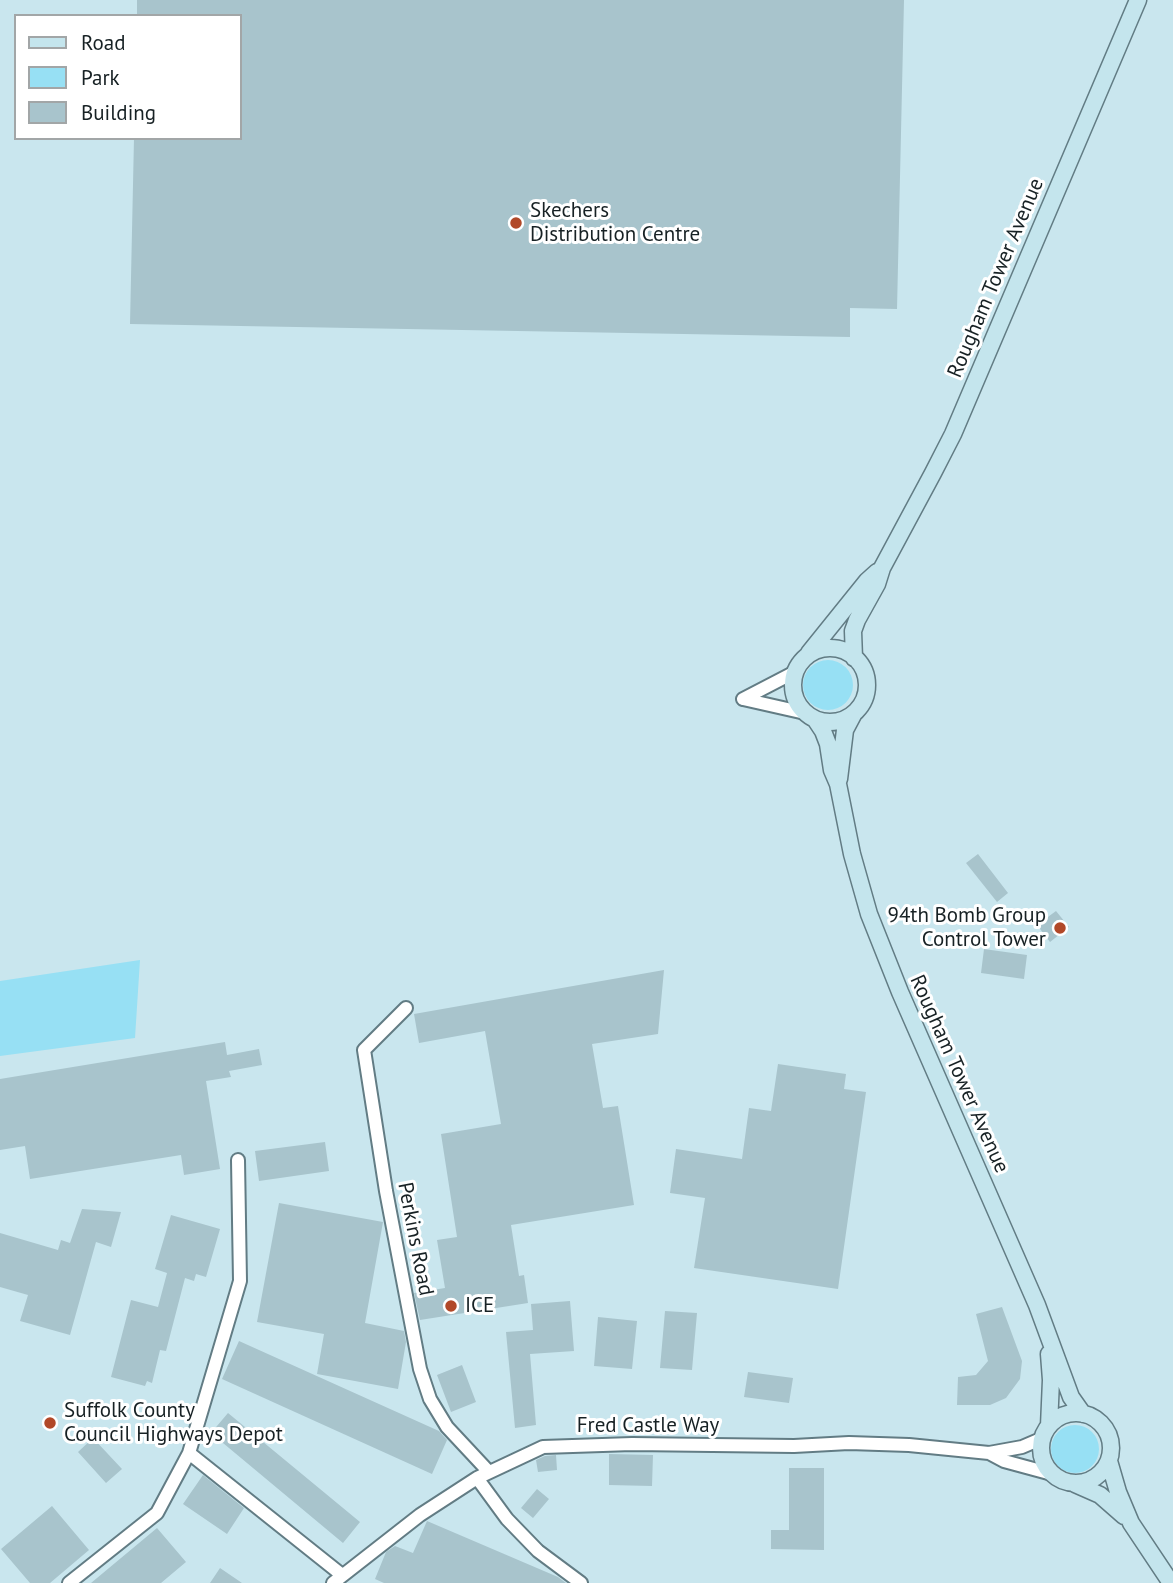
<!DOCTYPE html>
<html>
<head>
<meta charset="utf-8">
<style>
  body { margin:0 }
  #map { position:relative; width:1173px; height:1583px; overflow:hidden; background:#c9e6ee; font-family:"PT Sans",sans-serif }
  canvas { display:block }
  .legend { position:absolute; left:14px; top:14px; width:228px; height:126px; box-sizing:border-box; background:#fff; border:2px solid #a2a6a7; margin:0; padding:9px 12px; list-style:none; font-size:21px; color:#172124 }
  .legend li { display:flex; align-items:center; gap:14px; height:35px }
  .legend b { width:35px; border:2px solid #a2a6a7 }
</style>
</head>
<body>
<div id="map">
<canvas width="1173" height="1583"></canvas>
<ul class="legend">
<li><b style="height:9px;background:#c4e5ed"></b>Road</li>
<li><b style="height:19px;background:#97e0f4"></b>Park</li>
<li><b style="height:19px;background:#a8c4cc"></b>Building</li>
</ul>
</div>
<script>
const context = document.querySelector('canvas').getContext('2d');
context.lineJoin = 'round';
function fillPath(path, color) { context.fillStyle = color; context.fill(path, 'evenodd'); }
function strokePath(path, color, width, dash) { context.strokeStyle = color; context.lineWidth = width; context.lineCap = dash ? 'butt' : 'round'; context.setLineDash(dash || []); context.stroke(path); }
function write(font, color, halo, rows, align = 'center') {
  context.font = font + ' "PT Sans",sans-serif'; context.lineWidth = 6; context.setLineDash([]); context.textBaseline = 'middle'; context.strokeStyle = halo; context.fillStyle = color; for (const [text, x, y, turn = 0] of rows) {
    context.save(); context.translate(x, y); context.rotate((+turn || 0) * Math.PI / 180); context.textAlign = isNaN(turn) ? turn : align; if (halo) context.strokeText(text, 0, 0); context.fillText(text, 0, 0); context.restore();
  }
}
fillPath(new Path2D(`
  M803 685a25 25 0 1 1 50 0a25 25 0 1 1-50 0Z
  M140 960 135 1038 0 1056V981Z
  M1051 1449a24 24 0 1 1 48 0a24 24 0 1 1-48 0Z`), '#97e0f4');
fillPath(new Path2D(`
  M137 0H904L897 309 850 308V337L130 324 134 138H240V16H137Z
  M978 854 1008 893 997 902 966 863Z
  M1056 911 1069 927 1050 942 1037 925Z
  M984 949 1027 955 1024 979 981 973Z
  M664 970 658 1034 592 1044 603 1108 618 1106 634 1205 511 1225 519 1276 524 1275 528 1303 420 1320 414 1293 445 1288 437 1240 457 1237 441 1134 501 1124 485 1031 419 1043 414 1014Z
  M225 1042 227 1055 259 1049 262 1065 229 1071 231 1077 206 1081 220 1169 184 1175 181 1155 30 1179 25 1146 0 1150V1079Z
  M778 1064 846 1074 844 1089 866 1092 838 1289 694 1268 705 1198 670 1193 676 1149 742 1159 749 1108 771 1111Z
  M325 1142 329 1171 259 1181 255 1151Z
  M279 1203 383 1222 365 1323 404 1331 406 1342 398 1389 317 1374 324 1334 257 1322Z
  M82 1209 121 1212 111 1247 96 1242 70 1335 20 1321 28 1295 0 1287V1233L58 1250 61 1240 70 1243Z
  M171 1215 220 1229 206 1277 196 1274 194 1281 185 1278 166 1351 160 1350 152 1383 147 1381 145 1386 111 1377 131 1300 158 1307 167 1273 155 1269Z
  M570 1301 574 1351 530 1354 536 1425 515 1428 506 1332 533 1330 531 1304Z
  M1002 1307 1022 1361 1020 1379 1006 1398 990 1405H957L958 1377 976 1375 988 1361 976 1314Z
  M665 1311 697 1313 692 1370 660 1368Z
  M598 1317 637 1321 632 1369 594 1366Z
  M239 1341 439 1431 447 1440 432 1474 222 1379Z
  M462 1365 476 1402 451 1412 437 1375Z
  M748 1372 793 1378 789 1403 744 1397Z
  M228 1413 360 1522 343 1543 211 1433Z
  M93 1438 122 1469 106 1483 78 1452Z
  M609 1454 653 1455 652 1486 609 1485Z
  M556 1455 557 1470 538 1472 536 1460 545 1456Z
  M789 1468H824V1550L771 1549V1530H789Z
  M203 1475 244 1508 227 1534 183 1504Z
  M537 1489 549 1499 533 1518 521 1508Z
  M52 1506 89 1550 50 1583H30L1 1549Z
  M427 1521 558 1577 566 1583H384L375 1579 386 1552 395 1546 413 1553Z
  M157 1528 186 1562 161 1583H91Z
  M220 1568 242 1583H210Z`), '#a8c4cc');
const street = new Path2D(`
  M743 699 805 713
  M743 699 795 672
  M406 1008 364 1050 386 1191 420 1369 430 1399 447 1427 489 1472
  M189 1453 342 1575
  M989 1453 1004 1461 1052 1474
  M477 1478 507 1519 538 1551 581 1583
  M69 1583 157 1513 189 1453 240 1281 238 1160
  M333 1583 420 1515 477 1478 543 1447 632 1444 794 1446 849 1443 909 1445 989 1453 1022 1447 1043 1438`);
const secondary = new Path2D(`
  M793 685a37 37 0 1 1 74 0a37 37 0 1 1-74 0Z
  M809 653 867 581 877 572
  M854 658 853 631 857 620 877 584 882 568 933 473 953 434 1138 0
  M815 719 823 731 828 744 832 770 838 784 852 854 869 914 900 992 1037 1305 1071 1397 1083 1414
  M839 779 845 730 854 713
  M1049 1354 1051 1380 1049 1426
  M1041 1448a35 35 0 1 1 70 0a35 35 0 1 1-70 0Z
  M1109 1461 1118 1492 1131 1523 1171 1583
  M1075 1484 1100 1495 1124 1516`);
strokePath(street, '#627c84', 16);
strokePath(secondary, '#627c84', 19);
strokePath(street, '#fff', 12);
strokePath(secondary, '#c4e5ed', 16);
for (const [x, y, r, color] of [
  [516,223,7,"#b14828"],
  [1060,928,7,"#b14828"],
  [451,1306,7,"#b14828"],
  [50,1423,7,"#b14828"]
]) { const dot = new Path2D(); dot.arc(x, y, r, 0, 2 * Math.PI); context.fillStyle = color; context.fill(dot); strokePath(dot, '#fff', 2.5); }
write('21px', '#172124', '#fff', [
  ["Skechers",530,211],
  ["Distribution Centre",530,235],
  ["94th Bomb Group",1046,916,"right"],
  ["Control Tower",1046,940,"right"],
  ["ICE",465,1306],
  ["Suffolk County",64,1411],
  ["Council Highways Depot",64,1435]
], 'left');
write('21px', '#172124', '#fff', [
  ["Rougham Tower Avenue",996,278,-67],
  ["Rougham Tower Avenue",959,1074,66],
  ["Perkins Road",415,1239,79],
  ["Fred Castle Way",648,1426]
]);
</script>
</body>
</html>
